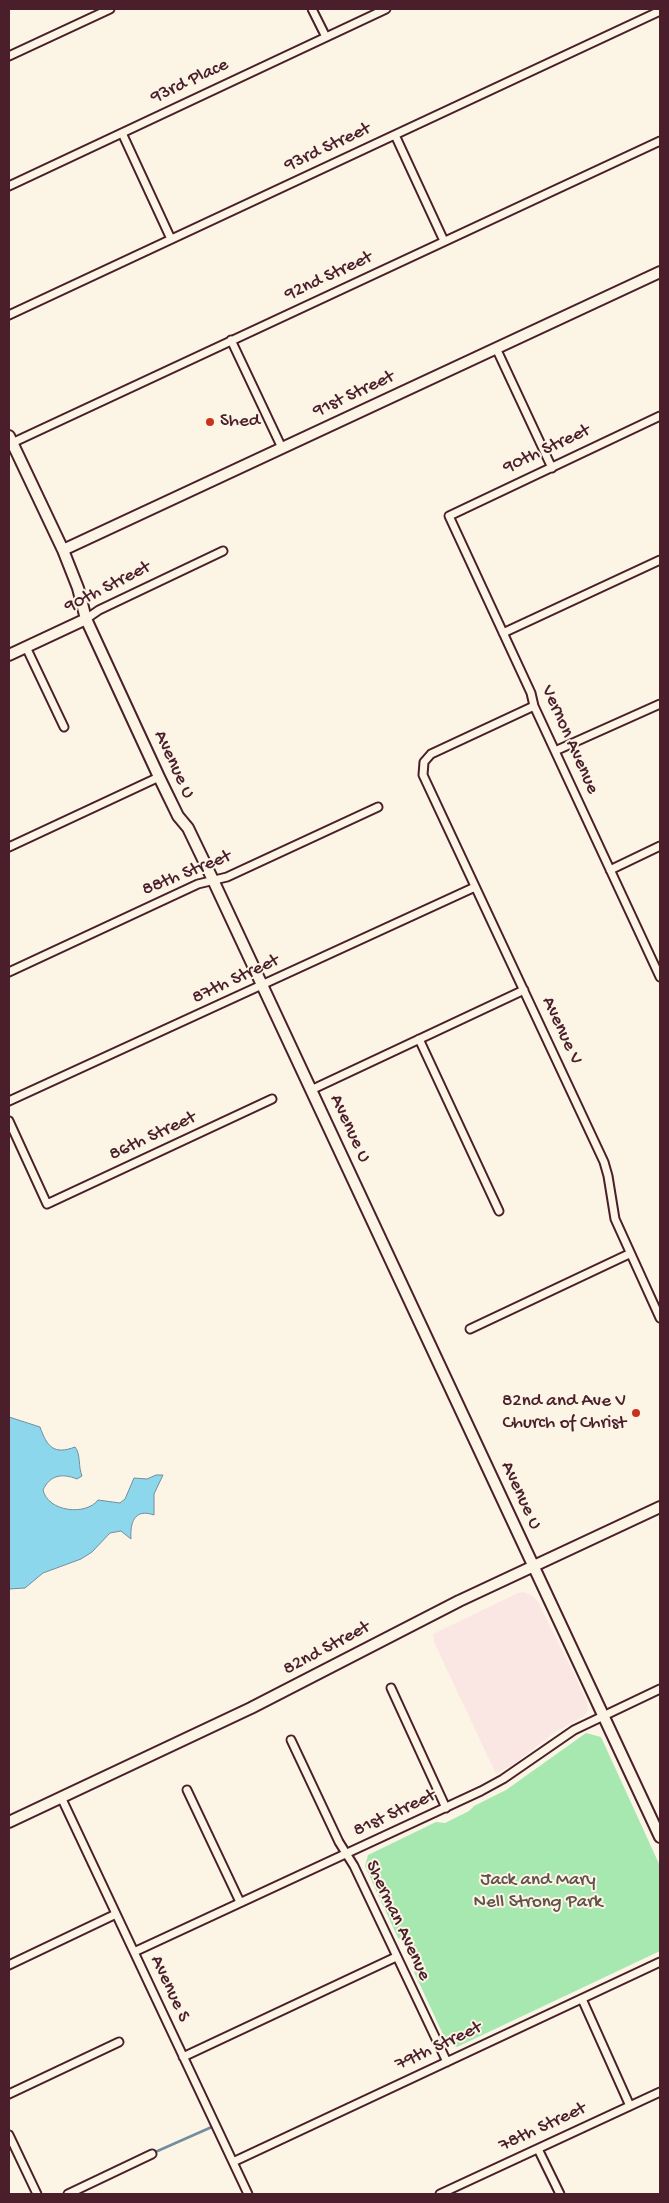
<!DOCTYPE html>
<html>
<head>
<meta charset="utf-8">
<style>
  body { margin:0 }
  #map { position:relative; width:669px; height:2203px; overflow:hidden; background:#fcf5e5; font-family:"Gochi Hand",sans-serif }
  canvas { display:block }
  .frame { position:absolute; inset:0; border:10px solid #4a1f2b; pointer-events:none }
</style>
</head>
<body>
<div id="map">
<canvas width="669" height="2203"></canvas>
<div class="frame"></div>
</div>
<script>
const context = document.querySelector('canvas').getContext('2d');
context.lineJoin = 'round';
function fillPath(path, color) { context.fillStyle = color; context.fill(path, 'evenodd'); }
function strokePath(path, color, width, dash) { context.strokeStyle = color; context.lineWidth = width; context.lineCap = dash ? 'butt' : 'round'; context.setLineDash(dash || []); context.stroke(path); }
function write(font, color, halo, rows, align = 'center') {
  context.font = font + ' "Gochi Hand",sans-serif'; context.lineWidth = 4; context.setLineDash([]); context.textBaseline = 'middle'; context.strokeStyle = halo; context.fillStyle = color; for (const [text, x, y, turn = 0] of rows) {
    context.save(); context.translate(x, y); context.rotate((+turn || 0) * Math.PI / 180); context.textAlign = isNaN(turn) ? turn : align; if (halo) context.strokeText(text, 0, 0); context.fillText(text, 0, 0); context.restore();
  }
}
fillPath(new Path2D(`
  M524 1592 533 1596 538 1602 575 1676 587 1703 588 1710 584 1716 555 1732 514 1764 496 1774 434 1642 433 1634 518 1593Z`), '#fae6e3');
fillPath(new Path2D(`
  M586 1733 601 1737 660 1866V1951L457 2047 447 2043 414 1972 415 1968 403 1940 398 1938 365 1866 368 1855 436 1822 445 1823 469 1811 474 1806 506 1790Z`), '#a7e8b0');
const water = new Path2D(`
  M9 1417 40 1427C47 1447 54 1455 75 1447 81 1454 78 1467 82 1476L77 1479C62 1473 50 1475 43 1490 48 1512 86 1516 98 1500L120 1503 125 1499 134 1478 147 1479 156 1475H163L154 1494V1515C134 1508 130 1523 131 1539L121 1531 110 1533 92 1552 81 1559 43 1573 25 1588 9 1589Z`);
fillPath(water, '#8cd7ec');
strokePath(water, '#728d9f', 1);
strokePath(new Path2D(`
  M153 2153 214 2126`), '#728d9f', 2.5);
const street = new Path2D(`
  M312 9 326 37
  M9 56 110 9
  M122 133 171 239
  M395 135 444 241
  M9 186 386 9
  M9 315 660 11
  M231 340 282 448
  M496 348 552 468
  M660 416 449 516 531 693 534 706 660 977
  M12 443 660 141
  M86 619 99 610 223 551
  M503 633 660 560
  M26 647 64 727
  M534 706 431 754 424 762 423 775 604 1162 608 1176 615 1219 660 1318
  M555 751 660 704
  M9 847 159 777
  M610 870 660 846
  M9 972 198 884 227 877 378 807
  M419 1039 499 1211
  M311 1090 524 990
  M9 1101 475 887
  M9 1121 47 1204 272 1099
  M470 1329 629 1254
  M391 1688 446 1808
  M291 1740 339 1842 354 1866 447 2062
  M187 1790 240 1902
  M61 1797 248 2194
  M134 1952 481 1791 503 1779 574 1730 660 1689
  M9 1965 116 1914
  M582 1999 630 2106
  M183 2057 396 1957
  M9 2094 119 2042
  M9 2135 37 2194
  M538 2149 560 2194
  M233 2162 660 1962
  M68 2194 152 2154
  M440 2194 660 2092`);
const secondary = new Path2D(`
  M9 436 63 550 78 588 86 619 159 777 178 816 188 828 213 880 660 1837
  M63 550 660 272
  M9 655 86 619
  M9 1822 251 1708 459 1601 660 1507`);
strokePath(street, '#4a1f2b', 11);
strokePath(secondary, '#4a1f2b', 14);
strokePath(street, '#fcf5e5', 7);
strokePath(secondary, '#fcf5e5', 10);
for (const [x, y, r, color] of [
  [210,422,5,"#c8321e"],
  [636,1413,5,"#c8321e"]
]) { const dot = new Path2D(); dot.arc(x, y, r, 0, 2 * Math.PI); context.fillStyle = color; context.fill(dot); strokePath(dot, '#fcf5e5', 2); }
write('19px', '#4a1f2b', '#fcf5e5', [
  ["93rd Place",190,82,-25],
  ["93rd Street",328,148,-25],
  ["92nd Street",329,277,-25],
  ["91st Street",354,395,-25],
  ["90th Street",547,450,-25],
  ["90th Street",108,588,-27],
  ["Vernon Avenue",569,740,66],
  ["Avenue U",173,765,65],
  ["88th Street",187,874,-22],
  ["87th Street",236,980,-25],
  ["Avenue V",561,1031,65],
  ["Avenue U",349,1129,65],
  ["86th Street",153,1137,-25],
  ["Avenue U",520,1496,65],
  ["82nd Street",327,1649,-28],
  ["81st Street",395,1814,-25],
  ["Sherman Avenue",397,1921,65],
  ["Avenue S",169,1989,65],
  ["79th Street",439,2047,-25],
  ["78th Street",543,2128,-25]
]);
write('19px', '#4a1f2b', '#fcf5e5', [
  ["Shed",220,422],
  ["82nd and Ave V",626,1402,"right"],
  ["Church of Christ",626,1424,"right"]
], 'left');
write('19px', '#61514c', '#fcf5e5', [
  ["Jack and Mary",538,1881],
  ["Nell Strong Park",538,1903]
]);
</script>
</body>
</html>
